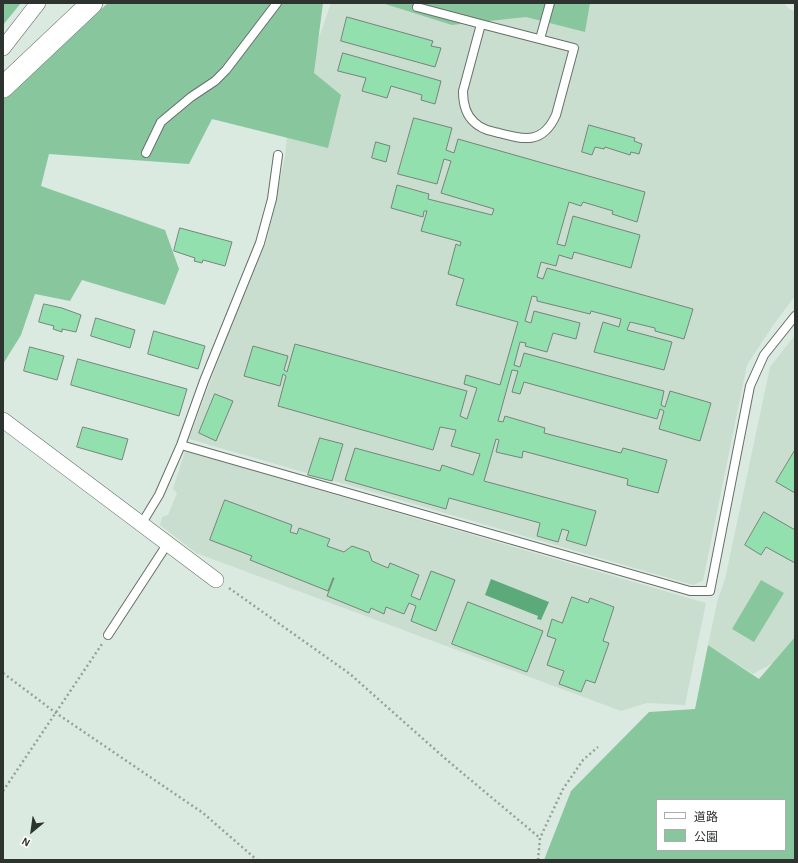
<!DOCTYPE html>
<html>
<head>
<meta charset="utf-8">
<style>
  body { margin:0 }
  #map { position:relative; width:798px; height:863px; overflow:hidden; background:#dbeae0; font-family:"Alegreya Sans","Noto Sans JP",sans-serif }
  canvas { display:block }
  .frame { position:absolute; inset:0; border:4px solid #2d332f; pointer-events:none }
  .legend { position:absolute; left:656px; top:799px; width:130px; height:52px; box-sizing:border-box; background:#fff; border:1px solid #abadac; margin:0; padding:5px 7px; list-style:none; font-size:12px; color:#2d332f }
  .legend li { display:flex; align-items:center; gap:8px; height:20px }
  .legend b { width:20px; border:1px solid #abadac }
  .north { position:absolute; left:12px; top:811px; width:40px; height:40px; -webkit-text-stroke:3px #fff; paint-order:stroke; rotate:209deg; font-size:11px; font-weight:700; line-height:16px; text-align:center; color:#2d332f }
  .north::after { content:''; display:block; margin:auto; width:14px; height:18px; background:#2d332f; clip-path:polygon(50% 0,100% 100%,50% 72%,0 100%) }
</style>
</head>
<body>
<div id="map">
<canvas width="798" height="863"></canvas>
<div class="frame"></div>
<ul class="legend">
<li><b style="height:5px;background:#fff"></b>道路</li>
<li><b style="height:11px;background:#88c79e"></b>公園</li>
</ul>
<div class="north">N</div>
</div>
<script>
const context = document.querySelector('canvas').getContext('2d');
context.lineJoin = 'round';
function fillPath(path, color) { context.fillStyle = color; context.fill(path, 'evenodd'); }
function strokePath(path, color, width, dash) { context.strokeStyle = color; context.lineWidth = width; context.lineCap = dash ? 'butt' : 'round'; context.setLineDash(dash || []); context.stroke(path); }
fillPath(new Path2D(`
  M331 3H784L789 9 795 11V296L772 327 747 365 703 581 693 585 189 439 227 336 267 240 285 156 288 126Z
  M795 335V651L753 674 708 645 717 602 725 579 770 367Z
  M185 451 706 603 685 705 647 703 621 711 196 553 160 525 162 517 168 515 177 493 173 489Z`), '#caded0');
fillPath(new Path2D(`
  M3 3H21L3 25Z
  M108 3H323L314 73 341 95 328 148 212 119 189 164 49 154 41 186 165 230 179 269 165 305 82 280 70 301 35 294 21 335 3 364V99L26 76Z
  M382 3H590L585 32 526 17 452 25Z
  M761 580 784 593 754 642 732 629Z
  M795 637V860H544L571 791 649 712 695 709 708 645 759 679ZM657 800H785V850H657Z`), '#88c79e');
fillPath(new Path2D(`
  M491 579 549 602 541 620 537 619 538 616 485 595Z`), '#5ca97a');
const building = new Path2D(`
  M347 17 433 41 431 46 441 48 435 67 341 41Z
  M343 53 441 81 435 104 421 100 422 95 391 86 387 98 362 91 366 78 338 71Z
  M414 118 452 128 446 150 454 153 458 139 645 192 637 222 612 214 613 211 583 202 581 206 569 202 557 244 565 246 573 216 640 235 631 268 574 252 572 259 559 255 556 266 541 262 537 277 543 279 547 268 693 309 684 339 655 331V328L630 322 627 330 672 342 664 370 594 352 603 322 619 327 621 319 591 311 590 314 537 301V297L532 296 525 321 531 323 534 311 580 323 576 339 553 333 547 352 525 346 526 343 520 342 514 365 520 367 524 353 664 391 661 405 665 407 670 391 711 403 700 441 659 429 664 411 660 409 657 419 524 382 520 394 512 392 518 371 512 370 498 421 503 422 505 416 545 428 544 433 621 453 623 448 667 460 658 493 627 485 628 479 523 451 522 458 496 452 499 440 496 439 484 481 596 511 586 546 566 540 569 531 562 529 558 542 537 536 540 523 449 498 446 509 345 480 355 448 440 471 442 465 473 475 480 454 451 446 456 430 440 427 433 450 278 406 286 376 283 374 280 386 244 376 253 346 288 356 284 370 287 372 295 344 467 391 460 416 467 419 477 388 464 384 466 375 500 385 518 322 456 305 464 279 448 274 456 244 460 246 461 242 421 231 427 211H424L423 217 391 208 397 185 429 194 428 199 492 215 494 209 441 193 451 161 444 159 437 184 398 174Z
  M589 125 635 138 634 141 642 144 639 154 631 152 630 155 605 147 604 149 595 147 592 155 582 152Z
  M376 142 390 146 386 162 372 158Z
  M180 228 232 242 225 266 203 260 202 263 194 261 195 258 174 251Z
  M44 304 62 308 81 315 76 332 62 329V332L53 329 54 326 39 322Z
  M96 318 135 330 130 348 91 336Z
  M154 331 205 346 198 369 148 354Z
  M30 347 64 356 57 380 24 371Z
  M78 359 187 389 179 416 71 385Z
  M215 394 233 401 216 441 199 433Z
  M83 427 128 439 122 460 77 447Z
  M320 438 343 444 332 481 308 475Z
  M795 450V493L776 482Z
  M225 500 292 525 290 532 297 534 299 528 330 539 327 546 344 552 352 546 369 552 372 561 388 568 390 563 419 575 411 596 420 600 431 571 455 580 436 631 411 621 416 606 409 603 404 614 386 607 384 614 371 608 369 613 327 596 334 578H333L328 591 250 560 252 556 210 540Z
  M764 512 795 530V563L766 547 761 555 745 545Z
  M572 597 588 603 590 598 614 607 603 641 609 643 595 683 586 680 581 692 559 684 564 671 547 665 556 639 547 636 552 619 562 623Z
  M468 602 543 631 527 672 452 644Z`);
fillPath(building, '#92e0ae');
strokePath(building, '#77847b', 1);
const lane = new Path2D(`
  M417 7 481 24
  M481 24 574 48 556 115C543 144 525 140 499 133 490 131 481 129 474 122 465 114 463 102 463 91Z
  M540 39 550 3
  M146 153 161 122 191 97 215 81 226 70 277 3
  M181 445 690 591H710L750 386 764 355 795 316
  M142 523 159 495 181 445 204 381 260 243 272 199 278 155
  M108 635 168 543`);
const street = new Path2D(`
  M3 48 38 3
  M3 420 216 580`);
const secondary = new Path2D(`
  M3 87 92 3`);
strokePath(lane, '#647168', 10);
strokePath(street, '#647168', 16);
strokePath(secondary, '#647168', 22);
strokePath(new Path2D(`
  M229 588 350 674 448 761 540 838
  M3 673 56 713 203 813 257 860
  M3 791 102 644
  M538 860 540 838 563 789 583 760 598 747`), '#94a098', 2.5, [2, 3]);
strokePath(lane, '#fff', 8);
strokePath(street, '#fff', 15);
strokePath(secondary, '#fff', 21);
</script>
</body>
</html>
